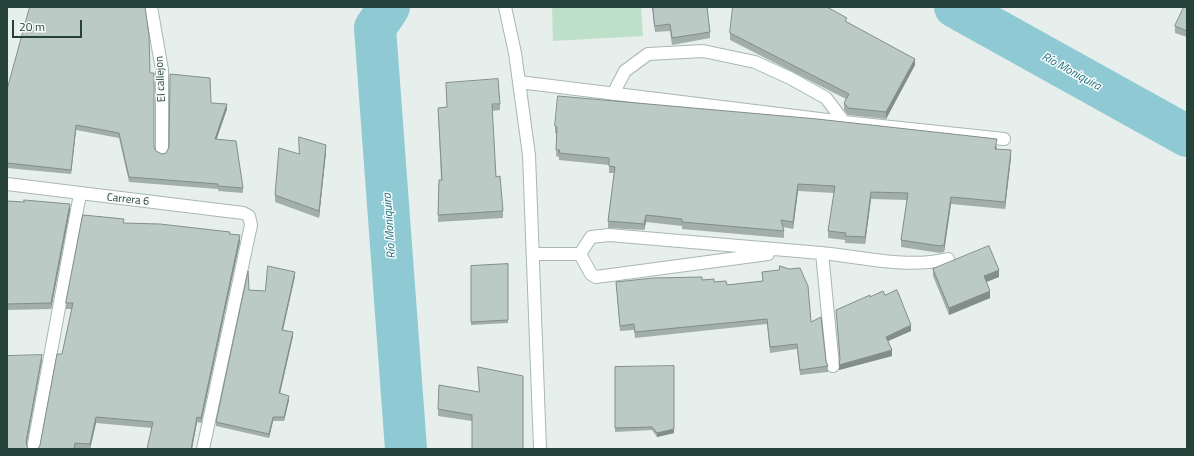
<!DOCTYPE html>
<html>
<head>
<meta charset="utf-8">
<style>
  body { margin:0 }
  #map { position:relative; width:1194px; height:456px; overflow:hidden; background:#e6efeb; font-family:"Titillium Web",sans-serif }
  canvas { display:block }
  .frame { position:absolute; inset:0; border:8px solid #24423a; pointer-events:none }
  .scale { position:absolute; left:12px; top:20px; width:70px; height:18px; box-sizing:border-box; border:2px solid #24423a; border-top:0; padding-left:5px; font-size:12px; line-height:14px; white-space:nowrap; color:#24423a; -webkit-text-stroke:3px #f7fbf9; paint-order:stroke }
</style>
</head>
<body>
<div id="map">
<canvas width="1194" height="456"></canvas>
<div class="frame"></div>
<div class="scale">20 m</div>
</div>
<script>
const context = document.querySelector('canvas').getContext('2d');
context.lineJoin = 'round';
function fillPath(path, color) { context.fillStyle = color; context.fill(path, 'evenodd'); }
function strokePath(path, color, width, dash) { context.strokeStyle = color; context.lineWidth = width; context.lineCap = dash ? 'butt' : 'round'; context.setLineDash(dash || []); context.stroke(path); }
function write(font, color, halo, rows, align = 'center') {
  context.font = font + ' "Titillium Web",sans-serif'; context.lineWidth = 3; context.setLineDash([]); context.textBaseline = 'middle'; context.strokeStyle = halo; context.fillStyle = color; for (const [text, x, y, turn = 0] of rows) {
    context.save(); context.translate(x, y); context.rotate((+turn || 0) * Math.PI / 180); context.textAlign = isNaN(turn) ? turn : align; if (halo) context.strokeText(text, 0, 0); context.fillText(text, 0, 0); context.restore();
  }
}
fillPath(new Path2D(`
  M552 7H641L643 36 553 41Z`), '#bfe0c8');
strokePath(new Path2D(`
  M389 7 375 28 406 449
  M955 7 1187 136`), '#8ec9d4', 42);
const minor = new Path2D(`
  M151 7 162 70V152
  M505 7 515 53 529 155 540 449
  M519 82 844 122 1004 139
  M613 94 625 71 648 54 703 51 755 62 790 78 826 98 844 122
  M7 184 243 213 249 216 251 225 203 449
  M822 253 833 366
  M533 254H580
  M580 254 591 237 609 235C680 241 751 247 821 253 863 257 907 269 948 259
  M580 254 591 274 596 277 768 254
  M33 449 80 194`);
strokePath(minor, '#a8b8b2', 14);
strokePath(minor, '#fff', 12);
fillPath(new Path2D(`
  M652 7H707L710 32V38L672 45 670 31 655 32Z
  M1187 7V37L1175 33V26Z
  M847 22 915 65 886 119 848 115 844 110V103L846 99 730 40V33Z
  M150 73 154 147 156 151 162 154 166 153 211 103 227 109 216 140 243 188V193L218 191V189L129 182 119 138 76 130 71 174 7 168V90Z
  M500 104V110L492 111 496 177 503 211V218L438 222 439 180H441L438 108Z
  M555 126 997 146V149L1011 157 1005 209 951 204 944 252 940 253 901 247V240L907 200 871 199 865 244 845 243V240L828 238V231L834 193 798 191 793 229 783 227 784 231V238L682 229V226L646 222 644 230 608 228V221L614 173H609V165L559 160V157L556 156 557 133H555Z
  M326 152 319 218 275 202V195L299 154Z
  M7 201 70 210 51 309 7 310Z
  M124 223 230 234 240 241 201 423 197 422 192 449H147L152 428 96 423 90 449 75 448 38 449 40 445 62 354 72 309H66V303Z
  M508 264V323L471 325V266Z
  M933 269 999 277 986 282 990 298 949 315 933 276Z
  M762 272 811 322 826 361 828 366V372L800 375 797 349 770 353 767 324 635 338 634 330 620 331 616 282 702 280 727 285 763 281Z
  M295 276 283 330 293 336 280 394 289 400 284 421H273L269 438 216 426V422L249 290 265 291Z
  M885 295 911 331 888 341 892 356 839 370 840 361 836 310 870 297Z
  M615 367 674 433 657 437 652 430 615 432Z
  M523 376 472 421 438 416V409L479 392Z`), '#a1aea9');
fillPath(new Path2D(`
  M915 59V65L886 119V112Z
  M227 104V109L215 144V139Z
  M76 125V130L71 174V170Z
  M326 145V152L319 218V211Z
  M1011 150V157L1005 209V202Z
  M798 184V191L793 229V222Z
  M871 192V199L865 244V237Z
  M951 197V204L944 252V245Z
  M70 204V210L51 309V303Z
  M646 215V222L644 230V224Z
  M240 235V241L201 423V418Z
  M999 270V277L984 283V276Z
  M295 272V276L282 334V330Z
  M990 291V298L949 315V308Z
  M911 325V331L886 342V337Z
  M293 332V336L279 397V393Z
  M892 350V356L839 370V365Z
  M42 355V360L26 448V442Z
  M289 396V400L284 421V417Z
  M96 417V423L90 449V444Z
  M197 417V422L192 449H191Z
  M273 417V421L269 438V434Z
  M674 429V433L657 437V433Z`), '#838d89');
const building = new Path2D(`
  M30 7H145L149 35 150 73H154V147L156 151 162 154 166 153 169 147 170 74 210 78 211 103 227 104 215 139 236 141 243 188 218 186V184L129 177 119 133 76 125 71 170 7 163V90Z
  M653 7H707L710 32 672 38 670 24 655 26Z
  M733 7H827L847 18 845 21 915 59 886 112 848 108 844 103 849 94 730 33Z
  M1184 7H1187V31L1175 26Z
  M498 79 500 104H492L496 177 500 176 503 211 438 215 439 180H442L438 108 447 107 446 83Z
  M558 96 817 119 997 139 995 149 1011 150 1005 202 951 197 944 245 940 246 901 240 908 193 871 192 865 237 845 236 846 233 828 231 835 186 798 184 793 222 781 220 784 231 682 222V219L646 215 644 224 608 221 615 167 609 166V158L559 153 560 150H556L557 127 555 126Z
  M299 137 326 145 319 211 275 195 279 148 299 154Z
  M24 200 70 204 51 303 7 304V201L24 202Z
  M83 215 124 219 123 223 160 224 230 232 229 234 240 235 201 418 197 417 191 449H147L153 422 96 417 90 444 75 443 74 449H37H38L40 445 57 354H62L73 303H66Z
  M989 246 999 270 984 276 990 291 949 308 933 269Z
  M508 264V320L471 322V266Z
  M268 266 295 272 282 330 293 332 279 393 289 396 284 417H273L269 434 216 422 248 271 249 290 265 291Z
  M780 266 789 269 800 268 808 286 811 322 821 317 826 361 828 366 800 370 797 344 770 347 767 319 635 332 634 324 620 326 616 282 653 278 702 277V280L714 279V282L726 281 727 285 763 281 762 272 779 270Z
  M897 290 911 325 886 337 892 350 839 365 840 359 836 310 870 295V297L883 291 885 295Z
  M42 355 26 442 28 449H7V356Z
  M674 366V429L657 433 652 427 615 428V367Z
  M478 367 523 376V449H472V415L438 409 439 385 479 392Z`);
fillPath(building, '#bbcac4');
strokePath(building, '#838d89', 1);
write('11px', '#24423a', '#f7fbf9', [
  ["El callejon",161,79,-93],
  ["Carrera 6",128,200,6]
]);
write('italic 12px', '#1c6f80', '#f7fbf9', [
  ["Río Moniquira",1071,72,29],
  ["Río Moniquira",390,226,-94]
]);
</script>
</body>
</html>
